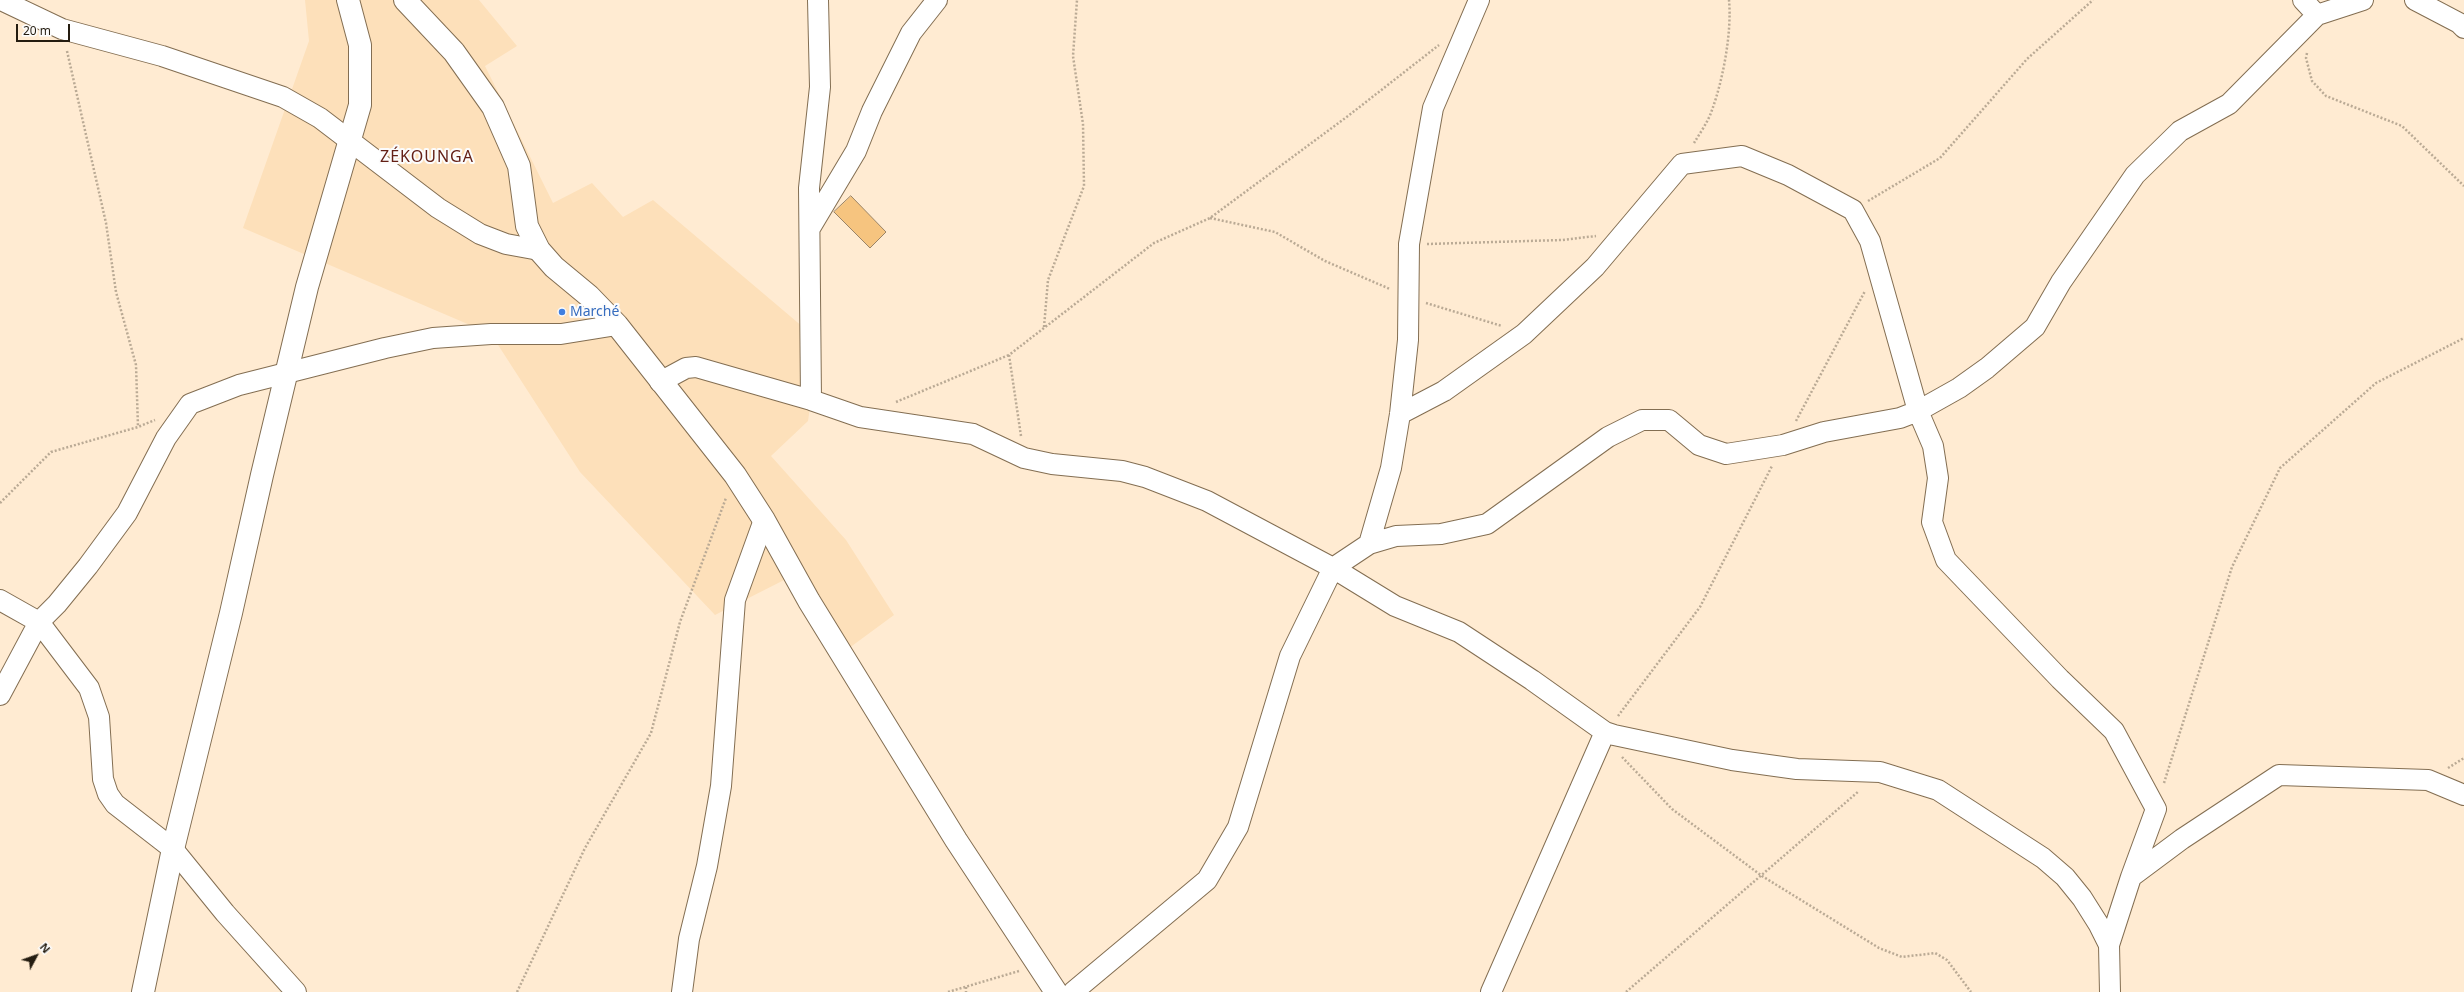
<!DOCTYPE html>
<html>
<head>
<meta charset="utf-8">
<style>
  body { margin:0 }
  #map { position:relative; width:2464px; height:992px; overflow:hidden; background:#ffebd2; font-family:"Noto Sans",sans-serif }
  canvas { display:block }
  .north { position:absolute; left:16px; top:936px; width:40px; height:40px; -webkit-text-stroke:3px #fcfcfc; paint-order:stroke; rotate:49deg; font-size:11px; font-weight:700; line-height:16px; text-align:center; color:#241c10 }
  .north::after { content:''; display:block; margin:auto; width:14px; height:18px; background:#241c10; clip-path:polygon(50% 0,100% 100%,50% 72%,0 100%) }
  .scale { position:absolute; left:16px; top:24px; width:54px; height:18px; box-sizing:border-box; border:2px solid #241c10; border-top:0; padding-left:5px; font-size:12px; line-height:14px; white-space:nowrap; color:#241c10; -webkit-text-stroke:3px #fcfcfc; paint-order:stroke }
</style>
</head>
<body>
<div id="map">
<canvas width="2464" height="992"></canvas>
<div class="north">N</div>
<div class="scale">20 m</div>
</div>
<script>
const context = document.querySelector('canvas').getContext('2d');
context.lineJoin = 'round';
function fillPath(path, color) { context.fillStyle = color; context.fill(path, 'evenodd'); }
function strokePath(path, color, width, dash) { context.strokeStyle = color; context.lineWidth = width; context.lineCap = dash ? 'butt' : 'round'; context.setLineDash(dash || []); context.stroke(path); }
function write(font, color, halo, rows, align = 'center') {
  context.font = font + ' "Noto Sans",sans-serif'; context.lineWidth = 4; context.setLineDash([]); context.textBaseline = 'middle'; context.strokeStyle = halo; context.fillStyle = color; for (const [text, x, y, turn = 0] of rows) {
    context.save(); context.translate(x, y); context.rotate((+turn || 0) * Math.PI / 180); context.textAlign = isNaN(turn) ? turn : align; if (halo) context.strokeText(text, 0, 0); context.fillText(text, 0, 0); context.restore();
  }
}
fillPath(new Path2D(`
  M305 0H479L517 46 485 66 553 203 592 183 623 217 653 200 810 333 811 400 808 421 771 456 846 540 894 615 841 654 794 575 715 615 580 472 491 334 243 228 309 41Z`), '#fde0ba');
const building = new Path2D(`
  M851 196 886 232 870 248 834 212Z`);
fillPath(building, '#f6c47f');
strokePath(building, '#9a8467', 1);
const minor = new Path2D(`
  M1 0 62 29 162 56 283 97 320 118 438 208 480 234 506 244 539 250
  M2303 0 2317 15
  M2415 0 2459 23 2464 28
  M810 228 856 151 872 111 911 33 937 0
  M660 382 686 368 696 367 811 400 860 417 973 434 1024 458 1052 464 1122 471 1145 477 1207 501 1333 568 1395 606 1459 632 1532 680 1605 732 1614 735 1732 760 1797 769 1880 772 1938 790 2043 858 2065 877 2082 898 2099 925 2109 945 2110 992
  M811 400 809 188 820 87 818 0
  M1400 414 1444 391 1524 334 1595 267 1682 164 1742 156 1788 175 1853 210 1870 241 1918 411 1933 446 1938 478 1932 522 1946 560 2060 679 2114 731 2156 809 2131 877
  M1369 544 1391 468 1400 414 1408 340 1409 244 1433 108 1479 0
  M0 600 39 622 89 688 99 717 103 779 108 794 115 804 173 849 225 913 296 992
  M0 695 39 622 57 604 88 566 127 513 166 438 190 404 239 385 385 348 433 338 491 334H561L617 325
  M2109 945 2131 877 2182 839 2279 775 2428 780 2464 795
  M682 992 689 939 707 866 721 786 735 600 764 520
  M1073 992 1207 880 1238 827 1290 656 1333 568 1369 544 1396 536 1441 534 1487 524 1608 437 1642 420H1669L1699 445 1726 454 1783 445 1824 432 1900 418 1918 411 1959 388 1987 368 2035 327 2061 282 2135 175 2180 131 2229 104 2317 15 2363 0
  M1491 992 1605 732`);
const tertiary = new Path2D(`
  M405 0 454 52 493 107 519 166 527 226 539 250 554 267 589 296 617 325 735 475 764 520 809 601 956 840 1056 992
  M143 992 173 849 231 613 262 475 307 287 360 105V45L348 0`);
strokePath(minor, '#836e52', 22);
strokePath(tertiary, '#836e52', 24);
strokePath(new Path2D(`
  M67 51 106 223 116 292 136 365 138 427
  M2307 53 2306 58 2312 81 2326 96 2402 126 2464 186
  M1694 143C1700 133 1708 122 1712 110 1723 80 1732 32 1729 0
  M1868 201 1940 158 2027 59 2093 0
  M1210 218 1275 232 1325 261 1390 289
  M1427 244 1562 240 1596 236
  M1426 303 1502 326
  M1044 327 1048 280 1084 186 1083 124 1073 56 1077 0
  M896 402 1009 355
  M1796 421 1865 291
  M1021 436 1009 355 1154 243 1210 218 1348 116 1439 45
  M0 503 51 452 138 427 155 420
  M1618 716 1700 607 1772 466
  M1622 757 1672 809 1762 876 1879 948 1902 957 1935 953 1947 960 1971 992
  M2448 768 2464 758
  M2164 783 2232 567 2280 468 2376 383 2464 338
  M966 987V992
  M517 992 585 848 651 733 680 622 726 498
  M948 992 1019 971
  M1626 992 1859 791`), '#baaa95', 2.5, [2, 2]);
strokePath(minor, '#fff', 20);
strokePath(tertiary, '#fff', 22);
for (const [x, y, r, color] of [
  [562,312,4,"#3f7fe0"]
]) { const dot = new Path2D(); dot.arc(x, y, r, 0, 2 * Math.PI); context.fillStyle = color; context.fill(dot); strokePath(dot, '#fcfcfc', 1.5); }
write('14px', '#366cbe', '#fcfcfc', [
  ["Marché",570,312]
], 'left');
context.letterSpacing = '1px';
write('16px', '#642016', '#fcfcfc', [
  ["ZÉKOUNGA",427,157]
]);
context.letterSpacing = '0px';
</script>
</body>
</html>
